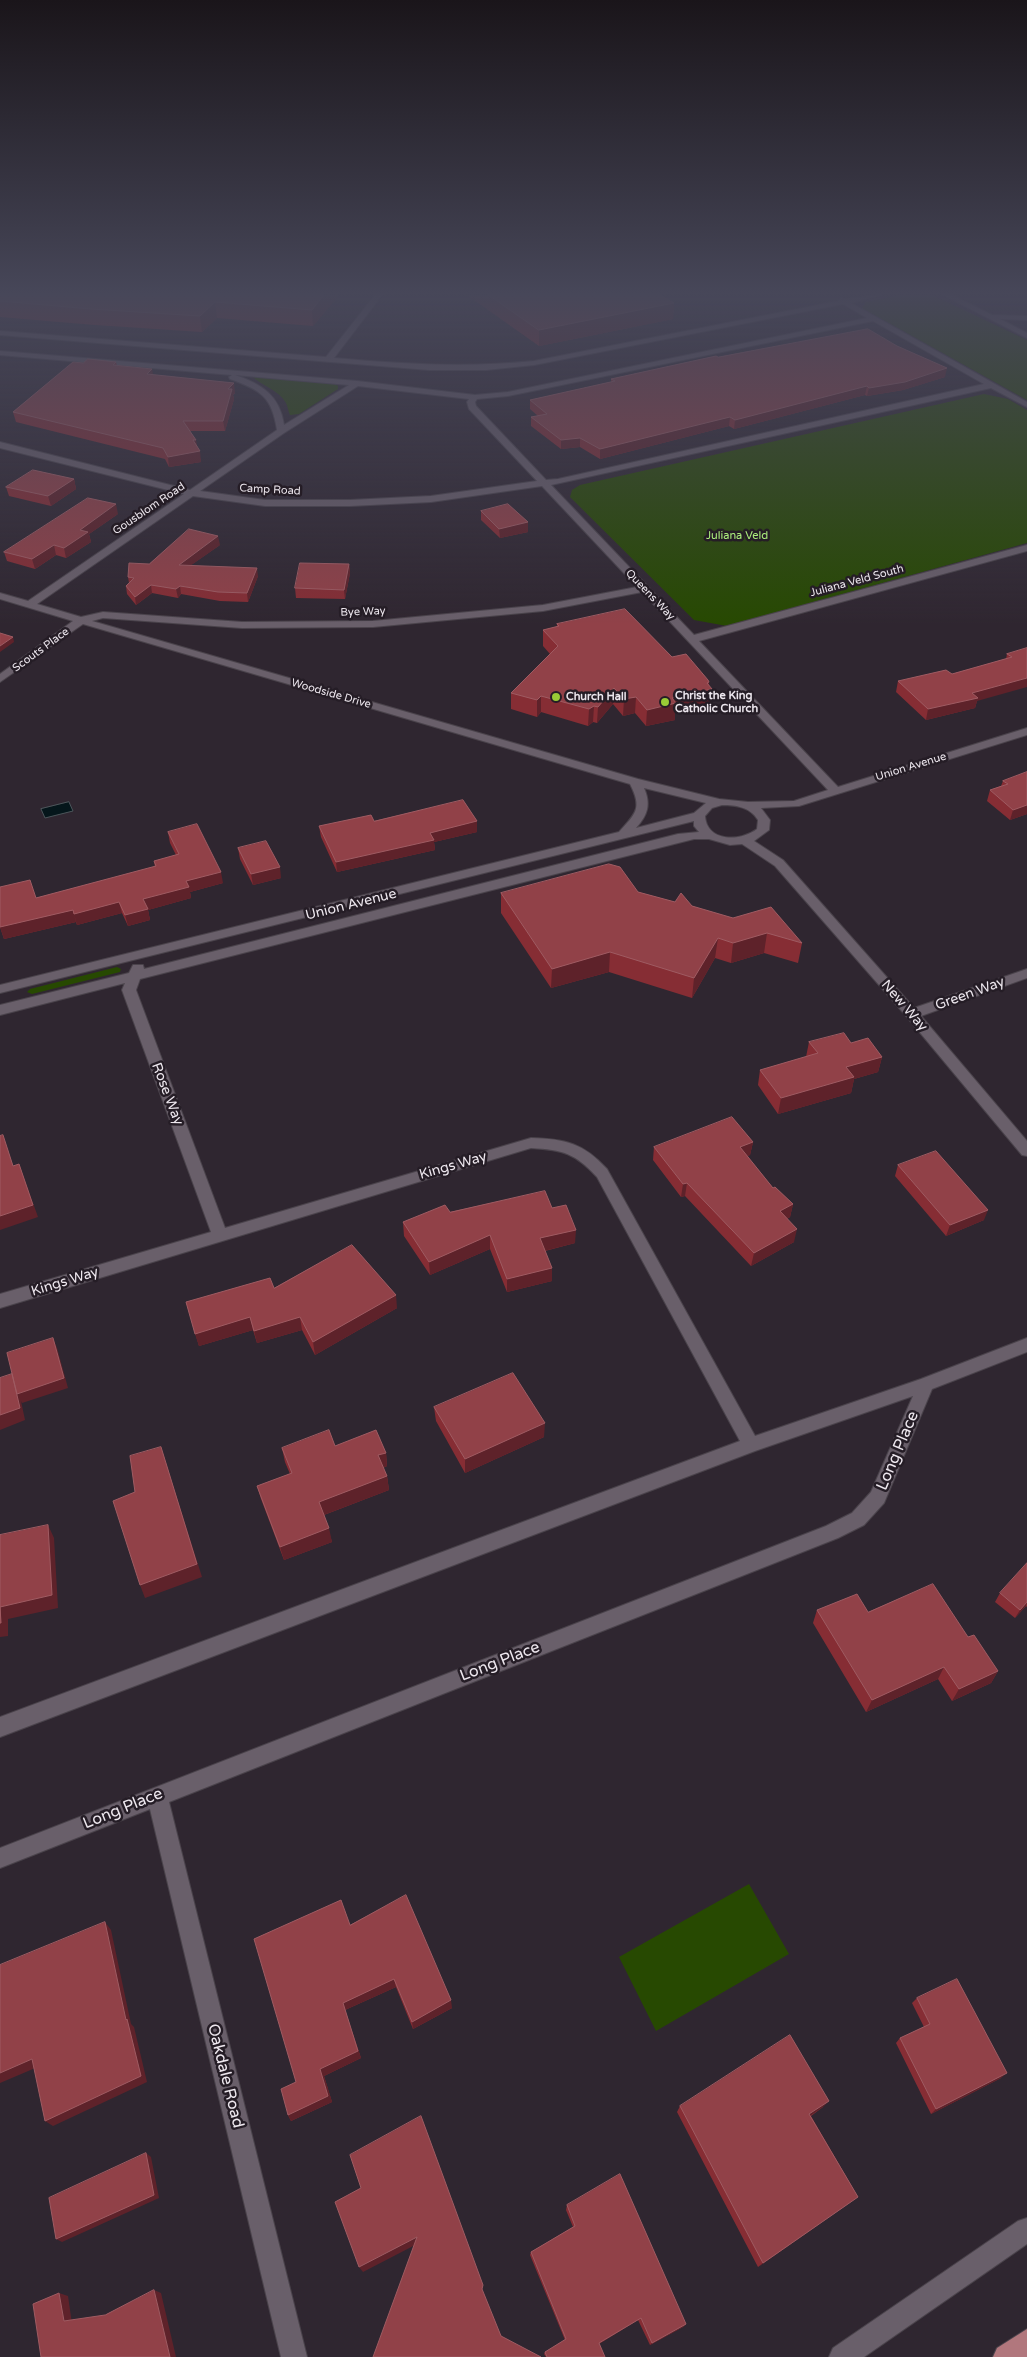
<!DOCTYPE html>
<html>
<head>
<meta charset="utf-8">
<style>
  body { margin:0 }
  canvas { display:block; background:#2f2630 }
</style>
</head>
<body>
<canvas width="1027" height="2357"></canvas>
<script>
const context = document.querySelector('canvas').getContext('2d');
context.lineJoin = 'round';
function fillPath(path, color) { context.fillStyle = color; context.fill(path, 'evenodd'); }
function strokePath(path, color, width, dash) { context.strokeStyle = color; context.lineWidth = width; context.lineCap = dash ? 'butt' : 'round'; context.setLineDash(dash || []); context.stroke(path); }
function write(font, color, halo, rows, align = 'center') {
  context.font = font + ' "Varela Round",sans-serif'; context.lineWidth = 5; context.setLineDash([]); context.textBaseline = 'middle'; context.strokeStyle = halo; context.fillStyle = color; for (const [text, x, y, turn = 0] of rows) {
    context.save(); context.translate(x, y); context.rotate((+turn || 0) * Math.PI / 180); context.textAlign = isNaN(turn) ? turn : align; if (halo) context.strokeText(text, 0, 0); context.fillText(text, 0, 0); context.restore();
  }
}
fillPath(new Path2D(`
  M901 295H932L1027 340V400L862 308 866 302Z
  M259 376 335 384 338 386V389L299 414 290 415C288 411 288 407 286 403 279 390 262 386 253 377Z
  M984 394 1008 399 1027 410V543L727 626 694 620 570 497 572 490 580 485Z
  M117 967 121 969 120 972 32 994 27 992 30 989Z
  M749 1884 789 1954 656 2031 619 1957Z`), '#274901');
const water = new Path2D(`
  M69 802 73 811 45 818 41 809Z`);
fillPath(water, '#05161b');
strokePath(water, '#4b555a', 1);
const minor = new Path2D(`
  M375 295H382L334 358C403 364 464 368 534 361L838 301 841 298 845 299 881 295 851 303 1027 402V407L991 388 551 485 694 635 1027 545V551L699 641 838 787 1027 728V735L799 806 761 808 770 820 769 830 754 841 783 860 914 1008 1027 969V978L921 1016 1027 1141V1156L1022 1155 907 1017 775 866 742 844 730 845 709 839H694L140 979 136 990 225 1228 531 1138C566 1139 583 1143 607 1169L755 1436 921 1379 1027 1338V1352L932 1389 884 1503 864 1525 838 1538 169 1802 307 2357H281L150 1809 0 1868V1848L826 1526 852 1513 871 1492 913 1396 755 1451 0 1737V1717L740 1441 597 1177C575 1153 563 1150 531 1148L0 1308V1294L211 1232 122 990 125 983 0 1015V1005L129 973 133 965H143L144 969 678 834 699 832 694 826V821L0 993V985L619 832C635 814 643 809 630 784L83 624 0 682V674L73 621 0 599V593L28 601 184 494 0 448V442L190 490 277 430C272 397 261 390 230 379L229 377 232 375 0 355V351L357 381 475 395 508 392 867 318 843 304 534 365 486 370H429L0 335V331L326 357ZM873 321 984 384 558 479 546 480 476 406 475 402 477 399 508 396ZM235 375 349 385 284 425C280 396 262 384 235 375ZM358 386 469 399 467 402 469 409 537 481 431 496 350 500H265L200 491 284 433ZM542 486 637 587 543 605 373 621 242 622 103 612 81 617 37 604 193 496 265 506H350L431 502ZM642 592 828 790 794 801 748 802 719 799 638 779 92 621 103 618 242 628 373 627 543 611ZM644 788 706 803 694 813 636 828C648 815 651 804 644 788ZM722 805C736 805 750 807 758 820L757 829C740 842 707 842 705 816L712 808Z
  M943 295H952L992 315 1027 316V320L1000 319 1027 333V338Z
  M1027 2218V2244L864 2357H829L833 2348 1018 2221Z`);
const major = new Path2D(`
  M1027 2329V2357H993L997 2348Z`);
strokePath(minor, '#4a434b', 2);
strokePath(major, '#4a434b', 2);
fillPath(minor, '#695f6a');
fillPath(major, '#b1777d');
fillPath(new Path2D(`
  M0 295H339L313 326 217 318 202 332 95 325 0 317Z
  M467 295H660L674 303 673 319 539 346Z
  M718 357 945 377 903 390 867 396 865 395 734 429 729 426 600 459 580 447 561 449 531 426V417L538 416 530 409V400L611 382V379Z
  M116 362 117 366 153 375 235 393 233 395 234 399 225 431H190L198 448 201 462 169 467 165 459 16 422 13 412 83 363Z
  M74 479 76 489 51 506 9 496 6 487Z
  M481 511 528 532 500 538 481 520Z
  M118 514 89 534 91 542 66 558 56 555 35 569 7 561 4 552Z
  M220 545 191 565 258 576 248 602 220 601 181 594 178 598 152 593 136 605 127 594 126 586 129 583 128 577 149 564Z
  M349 564 350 573 345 599 296 598 295 588Z
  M557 624 672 657 709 682 710 705 675 713V720L646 726 635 713 623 716 613 704 597 723 593 722 588 726 541 712 537 717 511 709V693L550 654 543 646V630L557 627Z
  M1027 648 977 701 975 708 926 720 896 692 898 681 952 674 1006 659 1007 654Z
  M1027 772V814L1010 820 987 801 990 790 1001 786 1003 781Z
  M374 821H477V832L434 842 435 850 337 872 321 837 319 826Z
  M168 832 223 883 190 892 191 898 148 910 150 920 128 926 122 913 77 925 76 922 4 939 0 927 36 898 155 867 154 861 176 855 170 843Z
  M238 848 281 878 253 885 240 859Z
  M638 892 675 902 692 906 802 943 798 963 764 953 731 963 715 958 692 998 609 972 551 988 501 913V893Z
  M809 1042 851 1043 882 1057 878 1072 854 1079 851 1093 778 1114 758 1085 760 1070 806 1057Z
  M753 1142 750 1155 747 1156 773 1188 793 1204 790 1217 787 1219 794 1242 751 1266 685 1196 681 1197 653 1160 654 1147Z
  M898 1165 984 1220 946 1236 895 1176Z
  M552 1208 575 1243 545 1251 552 1281 507 1292 490 1249 430 1275 404 1236 403 1222 450 1212Z
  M274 1288 397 1308 315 1355 302 1330 257 1343 253 1330 199 1346 186 1302Z
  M434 1407 544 1437 465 1473 436 1421Z
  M335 1446 386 1453 387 1466 383 1468 387 1476 389 1490 324 1515 332 1542 284 1560 261 1499 257 1486 290 1474 285 1462 282 1448Z
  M1027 1563V1607L1026 1606 1015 1618 995 1602 1000 1593Z
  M817 1610 868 1612 968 1637 998 1671 991 1683 952 1701 938 1679 866 1712 813 1623Z
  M350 1925 452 2008 413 2029 396 1987 345 2010 361 2058 324 2076 332 2102 291 2121 288 2115 296 2082Z
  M917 1998 1001 2078 931 2114 896 2043 900 2038 924 2027 912 2003Z
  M680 2106 823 2107 811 2116 858 2197 758 2267 677 2112Z
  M567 2205 686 2324 683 2327 650 2345 638 2320 599 2344 605 2357H546L544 2354 545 2352 565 2340 530 2255 531 2252 573 2227 566 2210Z`), '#862d34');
fillPath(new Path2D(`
  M324 295H339L313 326 312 310Z
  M215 302 217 318 202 332 200 316Z
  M674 303 673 319 539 346V330Z
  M947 368 945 377 903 390 867 396 869 388Z
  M152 369 154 379 147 374Z
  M234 383 235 393 233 395 234 399 225 431 223 421 228 389Z
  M867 386 865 395 734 429 735 420Z
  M730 417 729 426 600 459V449Z
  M580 438V447L561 449V440Z
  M193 440H196L198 450Z
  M200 451 201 462 169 467 168 457Z
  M74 479 76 489 51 506 48 496Z
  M116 504 118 514 89 534 91 542 66 558 64 548 80 530Z
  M528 522V532L500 538 499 529Z
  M218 536 220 545 180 573 179 565Z
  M54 545 56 555 35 569 32 559Z
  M349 564 350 573 345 599 344 590Z
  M257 568 258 576 248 602 247 593Z
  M151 585 152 593 136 605 135 597Z
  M180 586 181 594 178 598 176 589Z
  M13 637 14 642 0 652V646Z
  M1027 678V687L977 701 975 708 926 720 928 709 972 693Z
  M709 682 708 689H712L710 705 675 713V720L646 726 647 710 672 698Z
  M614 688 613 704 597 723 598 707Z
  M541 696V712L537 717V700Z
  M636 697 635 713 623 716 624 699Z
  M594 706 593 722 588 726 589 709Z
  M1027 805V814L1010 820 1013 810Z
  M477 821V832L434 842 435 850 337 872 336 862 430 833Z
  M280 867 281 878 253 885 251 874Z
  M221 872 223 883 190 892 191 898 148 910 150 920 128 926 125 915 143 899 186 881Z
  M119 902 122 913 77 925 74 914Z
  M73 910 76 922 4 939 0 927Z
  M767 933 764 953 731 963 733 943Z
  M718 938 715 958 692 998 694 978Z
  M610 952 609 972 551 988 552 969Z
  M882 1057 878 1072 854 1079 851 1093 778 1114 781 1098 846 1067Z
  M753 1142 750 1155 737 1160 740 1147Z
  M19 1164 38 1217 0 1230V1216Z
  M687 1183 685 1196 681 1197 683 1184Z
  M793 1204 790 1217 777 1224 780 1211Z
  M988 1210 984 1220 946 1236 950 1225Z
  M797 1229 794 1242 751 1266 754 1253Z
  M576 1230 575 1243 540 1252V1238Z
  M490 1235V1249L430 1275 429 1262Z
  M552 1268V1281L507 1292V1279Z
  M396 1295 397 1308 315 1355 313 1342Z
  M250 1317 253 1330 199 1346 195 1334Z
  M300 1317 302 1330 257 1343 254 1331Z
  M53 1338 57 1348 68 1388 22 1403 21 1401 25 1420 0 1430V1415L12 1374 17 1387Z
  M545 1423 544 1437 465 1473V1459Z
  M161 1447 202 1577 145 1598 140 1585Z
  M386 1453 387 1466 380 1469 378 1455Z
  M387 1476 389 1490 321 1516 319 1502Z
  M48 1525 54 1538 58 1608 8 1619V1636L0 1637V1607Z
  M329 1528 332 1542 284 1560 280 1547Z
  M1027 1602 1026 1606 1015 1618 1020 1610Z
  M944 1667 938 1679 866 1712 872 1700Z
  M998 1671 991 1683 952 1701 959 1689Z
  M105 1922 111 1930 131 2024 134 2027 147 2082 53 2126 45 2121 126 2020Z
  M394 1979 396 1987 345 2010 361 2058 324 2076 332 2102 291 2121 288 2115 320 2069 343 2003Z
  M451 2000 452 2008 413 2029 412 2022Z
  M32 2059 40 2066 0 2083V2073Z
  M1007 2073 1001 2078 931 2114 936 2109Z
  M829 2101 823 2107 804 2120 809 2114Z
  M146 2153 151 2157 159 2198 62 2242 56 2239Z
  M858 2197 851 2202 758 2267 763 2263Z
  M417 2237 419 2243 363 2272 359 2267Z
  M154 2290 161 2293 176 2357H170Z
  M59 2293 68 2296 72 2324 64 2321Z
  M641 2318 638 2320 597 2345 599 2343Z
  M686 2324 683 2327 650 2345 652 2343Z`), '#5e222a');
const building = new Path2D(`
  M0 295H324L312 310 215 302 200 316 91 309 0 301Z
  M489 295H660L674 303 539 330Z
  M868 329 897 346 947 368 905 382 869 388 867 386 735 420 730 417 600 449 580 438 561 440 531 417 547 414 530 400 615 381 611 379 716 356 718 357Z
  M88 359 116 362 113 365 152 369 147 374 234 383 228 389H232L223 421H183L196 440H193L200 451 168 457 163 448 13 412 73 362 83 363Z
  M33 470 74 479 48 496 6 487Z
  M88 498 116 504 80 530 88 532 64 548 54 545 32 559 4 552Z
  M508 504 528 522 499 529 481 511Z
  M189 529 218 536 179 565 257 568 247 593 218 592 180 586 176 589 151 585 135 597 126 586 134 578 128 577 129 563 149 564Z
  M300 563 349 564 344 590 295 588Z
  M625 609 672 657 686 654 708 680 709 682 707 683 712 689 672 698 676 703 647 710 636 697 624 699 614 688 598 707 594 706 589 709 541 696 537 700 511 693 558 646 543 630 559 626 557 624Z
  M0 633 13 637 0 646Z
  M1027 648V678L972 693 978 698 928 709 898 681 946 670 952 674 1012 657 1007 654Z
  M1027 772V805L1013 810 990 790 1008 784 1003 781Z
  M463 800 477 821 430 833 434 840 336 862 319 826 371 815 374 821Z
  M197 824 221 872 186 881 189 887 143 899 148 909 125 915 119 902 74 914 73 910 0 927V887L30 880 36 898 156 866 154 861 179 854 168 832Z
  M266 841 280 867 251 874 238 848Z
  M609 864 620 867 638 892 675 902 681 893 692 906 733 918 771 907 802 943 767 933 733 943 718 938 694 978 610 952 552 969 501 893Z
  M844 1033 851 1043 868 1038 882 1057 846 1067 854 1077 781 1098 760 1070 818 1053 809 1042Z
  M732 1117 753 1142 740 1147 773 1188 775 1187 793 1204 780 1211 797 1229 754 1253 687 1183 683 1184 654 1147Z
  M3 1135 13 1166 19 1164 33 1205 0 1216V1136Z
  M936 1151 988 1210 950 1225 898 1165Z
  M545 1191 552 1208 566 1205 576 1230 540 1238 552 1268 507 1279 490 1235 429 1262 403 1222 445 1205 450 1212Z
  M352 1245 396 1295 313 1342 300 1317 254 1331 250 1317 195 1334 186 1302 270 1278 274 1288Z
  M53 1338 64 1378 17 1394 7 1353Z
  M513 1373 545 1423 465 1459 434 1407Z
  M12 1374 20 1408 0 1415V1378Z
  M329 1430 335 1446 376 1430 386 1453 378 1455 387 1476 319 1502 329 1528 280 1547 257 1486 292 1473 282 1448Z
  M161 1447 197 1564 140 1585 113 1501 135 1492 130 1456Z
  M48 1525 52 1595 0 1607 1 1623H0V1535Z
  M1027 1563V1602L1020 1610 1000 1593Z
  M933 1584 968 1637 974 1635 998 1671 959 1689 944 1667 872 1700 817 1610 857 1594 868 1612Z
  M406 1895 451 2000 412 2022 394 1979 343 2003 358 2051 320 2069 328 2096 288 2115 281 2089 296 2082 254 1939 341 1900 350 1925Z
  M105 1922 126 2020 127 2019 141 2076 45 2121 32 2059 0 2073V1965Z
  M957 1979 1007 2073 936 2109 900 2038 930 2024 917 1998Z
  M790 2035 829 2101 809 2114 858 2197 763 2263 680 2106Z
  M421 2116 483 2285 482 2289 501 2336 541 2357H373L417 2237 359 2267 335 2202 361 2188 350 2155Z
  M146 2153 154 2195 56 2239 49 2198Z
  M620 2174 686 2324 652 2343 641 2318 599 2343 605 2357H547L545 2352 566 2339 531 2252 575 2226 567 2205Z
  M154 2290 170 2357H41L33 2304 59 2293 64 2321 105 2315Z`);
fillPath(building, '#914148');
strokePath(building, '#9f5b62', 1);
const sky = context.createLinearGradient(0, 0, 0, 625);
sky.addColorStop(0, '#1a151a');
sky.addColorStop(0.47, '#474759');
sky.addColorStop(1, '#47475900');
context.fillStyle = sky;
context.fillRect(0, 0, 1027, 625);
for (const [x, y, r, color] of [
  [556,697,5,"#99cb36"],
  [665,702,5,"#99cb36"]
]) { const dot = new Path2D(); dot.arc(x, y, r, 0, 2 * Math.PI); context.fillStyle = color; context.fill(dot); strokePath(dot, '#251d26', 2); }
write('11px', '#ede7ee', '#251d26', [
  ["Camp Road",270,490,3],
  ["Gousblom Road",149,509,-34],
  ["Juliana Veld South",857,581,-15],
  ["Queens Way",650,595,46],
  ["Bye Way",363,612,-2],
  ["Scouts Place",41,650,-36],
  ["Woodside Drive",331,694,16],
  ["Union Avenue",911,767,-17]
]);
write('11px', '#abed7c', '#251d26', [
  ["Juliana Veld",737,536]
]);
write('bold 11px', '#ede7ee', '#251d26', [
  ["Christ the King",675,696],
  ["Catholic Church",675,709],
  ["Church Hall",566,697]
], 'left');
write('14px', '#ede7ee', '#251d26', [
  ["Union Avenue",351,905,-14],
  ["Green Way",970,994,-20],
  ["New Way",904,1006,49],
  ["Rose Way",167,1094,69],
  ["Kings Way",453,1166,-16],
  ["Kings Way",65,1282,-17]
]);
write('16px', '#ede7ee', '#251d26', [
  ["Long Place",898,1451,-67],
  ["Long Place",500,1662,-21],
  ["Long Place",123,1809,-22],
  ["Oakdale Road",225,2076,76]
]);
</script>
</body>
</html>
